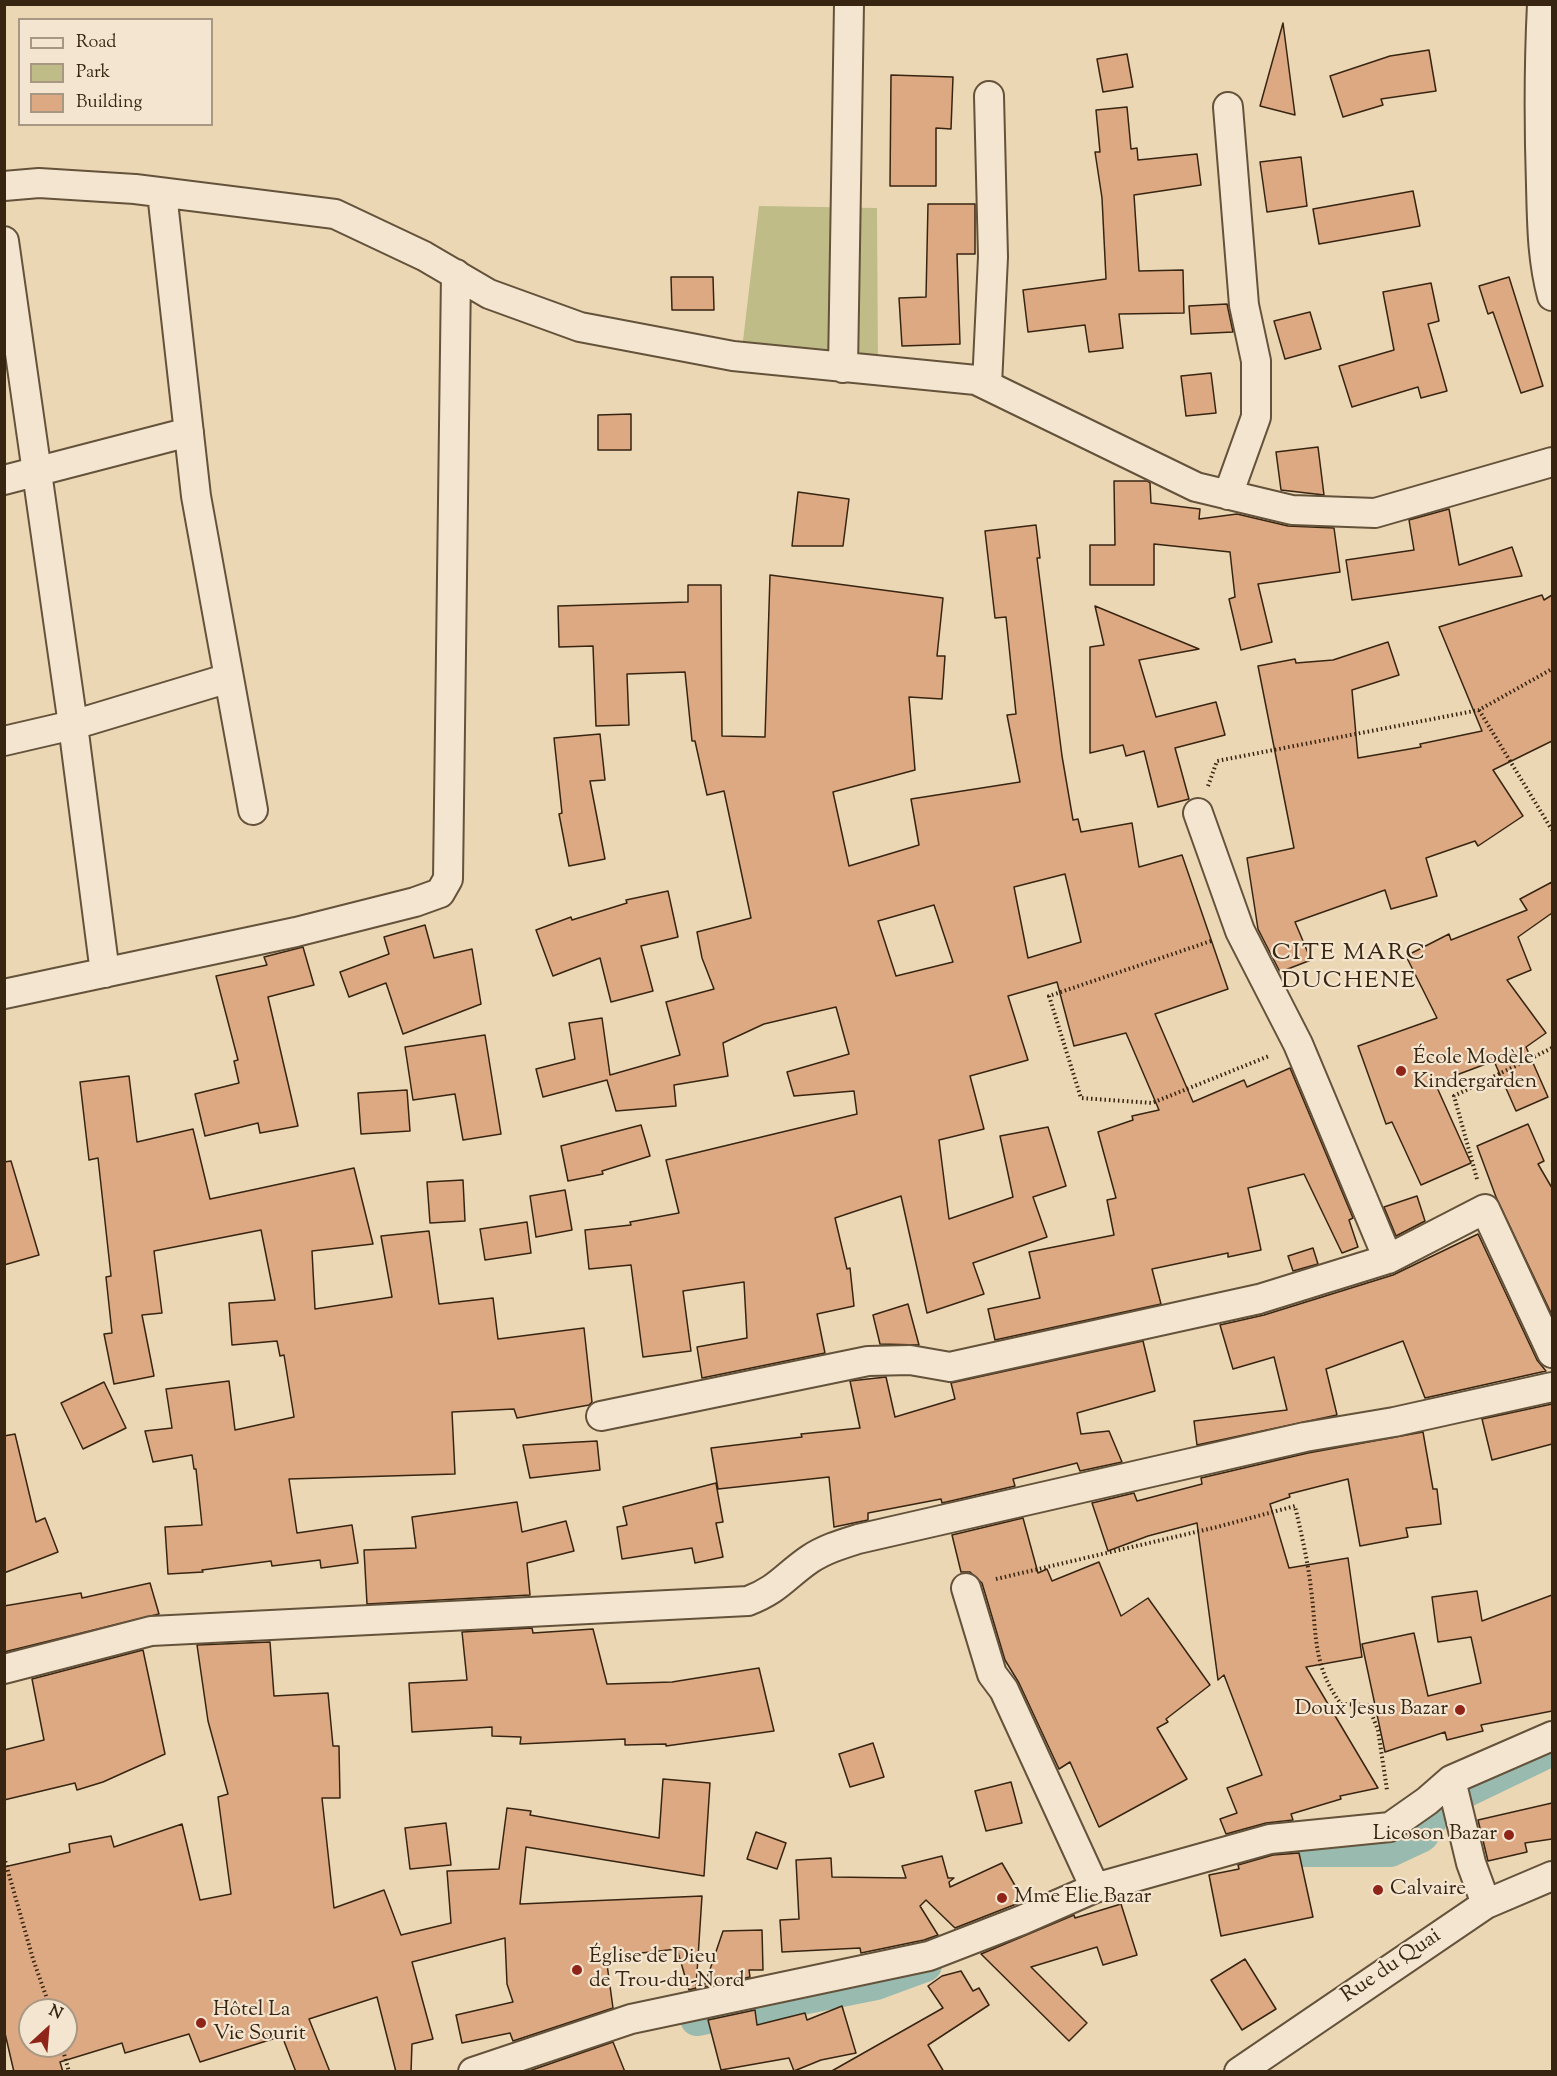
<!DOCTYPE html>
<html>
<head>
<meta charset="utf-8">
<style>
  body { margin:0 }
  #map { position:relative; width:1557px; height:2076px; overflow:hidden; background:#ecd7b5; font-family:"Sorts Mill Goudy",serif }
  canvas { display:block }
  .frame { position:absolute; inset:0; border:6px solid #372512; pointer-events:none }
  .legend { position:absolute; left:18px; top:18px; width:195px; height:108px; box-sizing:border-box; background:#f3e5cf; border:2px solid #a89883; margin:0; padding:8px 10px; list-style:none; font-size:18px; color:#372512 }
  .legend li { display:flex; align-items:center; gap:12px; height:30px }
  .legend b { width:30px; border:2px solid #a89883 }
  .north { position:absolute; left:18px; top:1998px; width:60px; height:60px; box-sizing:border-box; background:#f3e5cf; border:2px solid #a89883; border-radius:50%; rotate:26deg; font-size:16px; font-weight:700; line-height:24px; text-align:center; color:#372512 }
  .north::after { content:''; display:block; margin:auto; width:21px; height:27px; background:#8f2418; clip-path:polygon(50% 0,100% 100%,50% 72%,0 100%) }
</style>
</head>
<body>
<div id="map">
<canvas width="1557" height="2076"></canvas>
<div class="frame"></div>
<ul class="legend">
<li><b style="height:8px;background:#f3e5cf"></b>Road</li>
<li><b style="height:16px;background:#bfbc88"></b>Park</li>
<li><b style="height:16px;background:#dda982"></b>Building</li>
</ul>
<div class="north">N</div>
</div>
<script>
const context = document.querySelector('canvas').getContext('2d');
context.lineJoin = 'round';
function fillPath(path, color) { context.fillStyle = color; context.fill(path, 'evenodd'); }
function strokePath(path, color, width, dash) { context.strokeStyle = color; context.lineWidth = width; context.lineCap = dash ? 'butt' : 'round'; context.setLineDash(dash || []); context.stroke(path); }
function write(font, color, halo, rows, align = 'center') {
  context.font = font + ' "Sorts Mill Goudy",serif'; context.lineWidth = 4.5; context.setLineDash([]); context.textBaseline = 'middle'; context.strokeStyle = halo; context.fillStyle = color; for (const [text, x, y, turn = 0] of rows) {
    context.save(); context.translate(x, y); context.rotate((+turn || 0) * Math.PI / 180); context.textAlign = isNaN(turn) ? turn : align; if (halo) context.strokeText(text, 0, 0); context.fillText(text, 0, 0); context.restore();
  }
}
fillPath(new Path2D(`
  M759 206 877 208 878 366 742 349Z`), '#bfbc88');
strokePath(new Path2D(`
  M1268 1850H1390L1422 1835 1440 1803 1552 1749
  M697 2019 876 1983 925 1965`), '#99baae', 34);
const building = new Path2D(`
  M1283 23 1295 115 1260 106Z
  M1429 50 1436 91 1381 99 1383 105 1343 117 1330 76 1390 56Z
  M1127 54 1133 87 1103 92 1097 59Z
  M891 75 953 77 951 129 936 128V186H890Z
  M1127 107 1131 149 1137 148 1138 160 1197 154 1201 185 1134 195 1139 271 1183 270 1184 313 1119 314 1123 348 1089 352 1085 325 1028 332 1023 290 1106 279 1102 198 1095 152H1100L1096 110Z
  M1301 157 1307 206 1267 212 1260 162Z
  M1413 191 1420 226 1319 244 1313 209Z
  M928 204H975V254H957L960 344 902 346 899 298 926 297Z
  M671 277H713L714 310H672Z
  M1509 277 1543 386 1521 393 1493 312 1488 314 1479 286Z
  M1431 283 1439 321 1428 324 1447 391 1421 398 1418 387 1352 407 1339 366 1394 350 1383 292Z
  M1227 304 1233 332 1191 334 1189 306Z
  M1310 312 1321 349 1285 359 1274 321Z
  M1211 373 1216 413 1186 416 1181 376Z
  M631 414V450H598V415Z
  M1318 447 1324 495 1281 490 1276 452Z
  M1114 481H1147L1150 483 1151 503 1200 509 1199 519 1237 514 1288 526 1334 528 1340 572 1258 584 1272 642 1241 650 1229 599 1235 597 1230 552 1154 544V585H1090V545H1115Z
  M798 492 849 499 843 546H792Z
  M1449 509 1459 565 1512 547 1522 576 1352 600 1346 560 1414 550 1409 520Z
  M1036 525 1040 558H1037L1062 756 1073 820 1078 819 1081 832 1132 823 1139 867 1182 855 1228 989 1155 1014 1193 1102 1244 1080 1247 1087 1290 1068 1353 1218 1349 1220 1358 1247 1342 1253 1304 1174 1248 1188 1261 1250 1228 1257V1253L1152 1269 1161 1304 995 1340 988 1309 1040 1298 1029 1252 1114 1235 1107 1200 1116 1198 1098 1132 1133 1120 1132 1116 1159 1110 1126 1033 1074 1046 1057 982 1008 996 1028 1060 970 1076 984 1129 939 1140 949 1219 1013 1197 1000 1136 1048 1127 1066 1186 1033 1197 1047 1237 973 1263 984 1294 927 1313 901 1196 835 1218 847 1269 850 1268 854 1306 817 1314 825 1353 702 1378 697 1347 747 1338 744 1282 683 1291 691 1351 643 1357 631 1265 589 1269 585 1230 631 1225 630 1222 679 1213 666 1160 857 1114 854 1091 794 1096 787 1072 849 1054 836 1007 764 1024 723 1043 728 1076 674 1085 676 1106 616 1111 607 1080 543 1097 536 1069 575 1059 569 1023 602 1018 610 1075 680 1055 666 1002 714 989 702 958 697 932 751 918 724 791 707 795 695 741H692L685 672 627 674 629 725 596 726 593 646 559 647 558 606 688 602V585H721L722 736 765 737 770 575 943 598 937 656H945L942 699 909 697 915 770 833 792 849 866 919 845 911 799 1020 782 1007 715 1016 714 1006 617 995 618 985 531ZM1065 874 1081 942 1028 958 1014 887ZM934 905 953 962 896 976 878 921Z
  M1542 595 1544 600 1552 595V741L1493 770 1523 816 1478 846 1475 841 1426 858 1437 896 1391 909 1385 890 1295 922 1311 960 1280 972 1258 929 1247 858 1294 848 1258 666 1295 659 1296 663 1333 660 1388 642 1399 675 1352 690 1358 758 1421 747 1420 744 1482 731 1439 627Z
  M1095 606 1199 649 1139 660 1156 717 1216 702 1225 735 1175 748 1189 799 1158 807 1144 751 1126 756 1123 745 1090 753V647L1104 645Z
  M600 734 605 780 590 781 605 859 569 866 559 814 562 813 554 738Z
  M1552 882V913L1518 937 1531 970 1507 980 1546 1033 1526 1047 1548 1097 1516 1111 1494 1061 1435 1083 1471 1163 1421 1185 1392 1122 1386 1124 1358 1046 1437 1018 1406 956 1449 934 1451 940 1527 910 1520 899Z
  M668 891 678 937 641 946 653 991 611 1002 600 958 553 976 536 930 571 917 572 920 627 903 626 900Z
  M425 925 434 958 472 949 481 1004 403 1034 386 983 349 997 340 972 389 954 384 937Z
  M303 947 314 985 268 997 298 1126 260 1133 258 1123 205 1136 195 1094 239 1083 234 1061 238 1060 216 976 267 965 264 957Z
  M485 1035 501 1134 463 1140 455 1094 413 1100 405 1047Z
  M129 1076 137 1142 193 1129 210 1199 354 1168 373 1244 312 1251 315 1309 392 1297 381 1236 429 1231 439 1304 493 1298 498 1339 584 1328 592 1402 589 1405 517 1418 514 1409 452 1412 455 1474 289 1479 297 1533 352 1525 358 1563 321 1568 320 1560 272 1566 271 1561 202 1570 203 1572 168 1574 165 1527 202 1525 196 1469H194L192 1455 153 1462 145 1431 172 1428 166 1389 229 1381 235 1430 294 1417 284 1355 280 1356 277 1341 232 1345 229 1303 275 1300 261 1230 154 1251 162 1313 142 1315 154 1376 114 1384 104 1334 112 1333 106 1277 111 1276 98 1158 89 1160 80 1082Z
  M407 1090 410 1131 361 1134 358 1093Z
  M1528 1124 1544 1161 1538 1164 1552 1188V1315L1496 1197 1477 1146Z
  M641 1125 650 1156 602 1171 603 1174 568 1181 561 1146Z
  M11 1161 39 1255 4 1265V1162Z
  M463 1180 465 1221 430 1223 427 1182Z
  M565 1190 572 1230 536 1237 530 1196Z
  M1417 1196 1425 1221 1396 1236 1384 1207Z
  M527 1222 531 1253 485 1260 480 1229Z
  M1478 1234 1537 1360 1546 1371 1425 1398 1403 1341 1326 1369 1337 1415 1197 1445 1194 1421 1287 1410 1274 1357 1233 1369 1220 1325 1264 1315 1393 1275Z
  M1313 1248 1318 1264 1293 1271 1288 1256Z
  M908 1304 919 1345 880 1344 873 1315Z
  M1143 1341 1155 1391 1077 1413 1081 1434 1109 1431 1122 1462 1080 1471 1077 1463 1013 1479 1015 1486 942 1503 941 1499 868 1513V1520L834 1527 829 1477 718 1489 711 1448 802 1437 801 1434 860 1428 850 1381 886 1377 895 1417 955 1399 951 1383Z
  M104 1382 126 1428 83 1449 61 1403Z
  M1552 1404V1444L1492 1460 1482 1419Z
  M1423 1432 1433 1489H1437L1441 1524 1406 1528 1408 1537 1360 1546 1348 1479 1289 1494 1290 1497 1270 1504 1289 1568 1348 1558 1362 1657 1306 1667 1378 1788 1340 1796 1341 1799 1291 1814 1293 1820 1266 1823 1226 1834 1220 1819 1237 1813 1227 1788 1262 1775 1224 1675 1218 1680 1197 1523 1148 1536 1108 1551 1092 1503 1134 1493 1137 1501 1202 1484 1201 1478 1308 1453Z
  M15 1434 36 1522 45 1518 58 1552 4 1573V1436Z
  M597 1441 600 1470 530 1478 523 1445Z
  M716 1483 723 1522 716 1523 723 1557 695 1563 692 1548 622 1559 617 1527 627 1525 623 1507Z
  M517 1502 522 1532 566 1521 574 1551 527 1563 530 1595 367 1604 364 1550 416 1548 412 1517Z
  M1023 1518 1038 1573 1047 1569 1052 1581 1099 1562 1121 1616 1148 1598 1210 1685 1166 1719 1168 1722 1157 1728 1187 1779 1099 1827 1070 1762 1059 1769 1019 1683 1005 1660 982 1583 970 1572H961L952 1535Z
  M150 1583 159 1614 4 1652V1606L81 1593 82 1598Z
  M1477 1591 1482 1621 1552 1595V1711L1481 1725 1483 1731 1447 1740 1445 1732 1385 1752 1362 1644 1414 1633 1428 1696 1481 1683 1471 1637 1438 1642 1432 1597Z
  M532 1628 533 1633 593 1629 607 1684 672 1682 759 1668 774 1731 666 1746V1744L625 1745V1739L520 1744 521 1737 492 1736V1727L412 1732 409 1683 467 1680 462 1632Z
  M270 1642 274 1696 328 1693 333 1746H339L340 1798H322L334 1908 384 1890 401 1935 451 1923 447 1871 499 1869 507 1808 531 1811 530 1815 659 1838 663 1779 710 1783 704 1876 526 1847 520 1904 702 1896 696 1988 689 1990 677 1949 606 1957 613 2008 513 2041 510 2033 462 2043 456 2015 513 2002 507 1984 505 1938 412 1962 433 2039 412 2044 411 2072H396L377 1997 309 2019 330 2072H296L282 2036 200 2062 189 2034 125 2053 122 2043 60 2062 63 2072H14L4 2029V1867L70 1852 69 1844 111 1836 114 1847 182 1824 200 1900 231 1894 218 1797 228 1794 208 1721 197 1645ZM30 2010H66V2046H30Z
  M143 1650 165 1754 103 1782 77 1790 75 1783 4 1800V1750L44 1740 32 1679Z
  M873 1743 884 1777 850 1787 839 1754Z
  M1011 1782 1022 1823 986 1831 975 1791Z
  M1552 1803V1839L1525 1843 1527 1852 1488 1861 1478 1820Z
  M446 1823 451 1865 410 1869 405 1828Z
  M756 1832 786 1843 777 1869 747 1859Z
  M1299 1853 1313 1917 1221 1936 1209 1875 1239 1869 1238 1865 1273 1855Z
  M942 1856 948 1878H954L949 1882 950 1887 1002 1863 1024 1901 955 1928 926 1900 920 1906 938 1935 924 1940 861 1953 860 1948 782 1952 780 1920 799 1919 796 1860 831 1858 832 1877 906 1878 902 1866Z
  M1121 1904 1137 1955 1103 1965 1097 1947 1031 1967 1087 2023 1069 2041 981 1954 1074 1915 1075 1918Z
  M762 1930 763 1970H749L750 1977 704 1987 723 1931Z
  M1245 1959 1276 2009 1242 2030 1211 1980Z
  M961 1971 973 1991 979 1988 989 2005 928 2045 944 2072H830L943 2008 928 1986 942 1976Z
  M842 2006 856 2053 821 2060 794 2071 789 2058 721 2070 708 2020 755 2010 757 2025 805 2013 807 2020Z
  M613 2042 625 2072H526Z`);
fillPath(building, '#dda982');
strokePath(building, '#372512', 1.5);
const street = new Path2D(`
  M1542 4C1539 65 1539 125 1541 185 1542 223 1542 259 1552 296
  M1228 107 1244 305 1256 361V417L1228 495
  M4 186 39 183 135 189 335 214 424 256 489 294 580 327 733 356 976 380 1196 487 1292 510 1375 513 1552 462
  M162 193 196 496 253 810
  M4 241 73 725 105 973
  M843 368 849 4
  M987 385 993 257 989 96
  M4 480 189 432
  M4 741 73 725 229 678
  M1198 813 1240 931 1298 1044 1388 1259
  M4 994 296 932 415 902 440 893 448 879 456 274
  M601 1416 868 1361 910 1360 950 1367 1259 1299 1388 1259 1485 1209 1552 1353
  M966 1588 992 1674 1004 1690 1095 1888
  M4 1669 151 1631 748 1601C779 1589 785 1576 810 1559 825 1549 842 1544 858 1539L1305 1437 1394 1422 1552 1387
  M1451 1780 1471 1863 1486 1904
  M473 2072 631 2019 929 1956 1022 1920 1095 1888 1270 1839 1390 1827 1427 1801 1451 1780 1552 1736
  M1239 2072 1486 1904 1552 1876`);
strokePath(street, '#64523b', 32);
strokePath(new Path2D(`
  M1479 710 1552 830
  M1208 786 1217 761 1479 710 1552 669
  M1211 941 1049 996 1081 1098 1152 1103 1269 1056
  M1477 1179 1454 1096 1552 1048
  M996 1579 1217 1527 1295 1506C1301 1533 1308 1561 1311 1589 1317 1634 1312 1665 1341 1704L1368 1705 1378 1730 1387 1790
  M4 1857 33 1959 51 2010
  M62 2046 69 2072`), '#372512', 4, [1.5, 3]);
strokePath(street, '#f3e5cf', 28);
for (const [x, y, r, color] of [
  [1401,1071,6,"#8f2418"],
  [1460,1710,6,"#8f2418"],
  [1509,1835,6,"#8f2418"],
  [1378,1890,6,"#8f2418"],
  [1002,1898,6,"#8f2418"],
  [577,1970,6,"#8f2418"],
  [201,2023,6,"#8f2418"]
]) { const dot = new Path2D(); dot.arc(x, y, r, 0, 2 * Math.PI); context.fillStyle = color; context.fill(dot); strokePath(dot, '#f3e5cf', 2); }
write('21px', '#372512', '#f3e5cf', [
  ["École Modèle",1413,1059],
  ["Kindergarden",1413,1083],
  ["Doux Jesus Bazar",1448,1710,"right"],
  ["Licoson Bazar",1497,1835,"right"],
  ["Calvaire",1390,1890],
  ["Mme Elie Bazar",1014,1898],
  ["Église de Dieu",589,1958],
  ["de Trou-du-Nord",589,1982],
  ["Hôtel La",213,2011],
  ["Vie Sourit",213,2035]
], 'left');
write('21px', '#372512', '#f3e5cf', [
  ["Rue du Quai",1392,1967,-34]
]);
context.letterSpacing = '1.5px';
write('24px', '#372512', '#f3e5cf', [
  ["CITE MARC",1349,955],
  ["DUCHENE",1349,983]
]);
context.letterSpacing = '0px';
</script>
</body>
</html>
